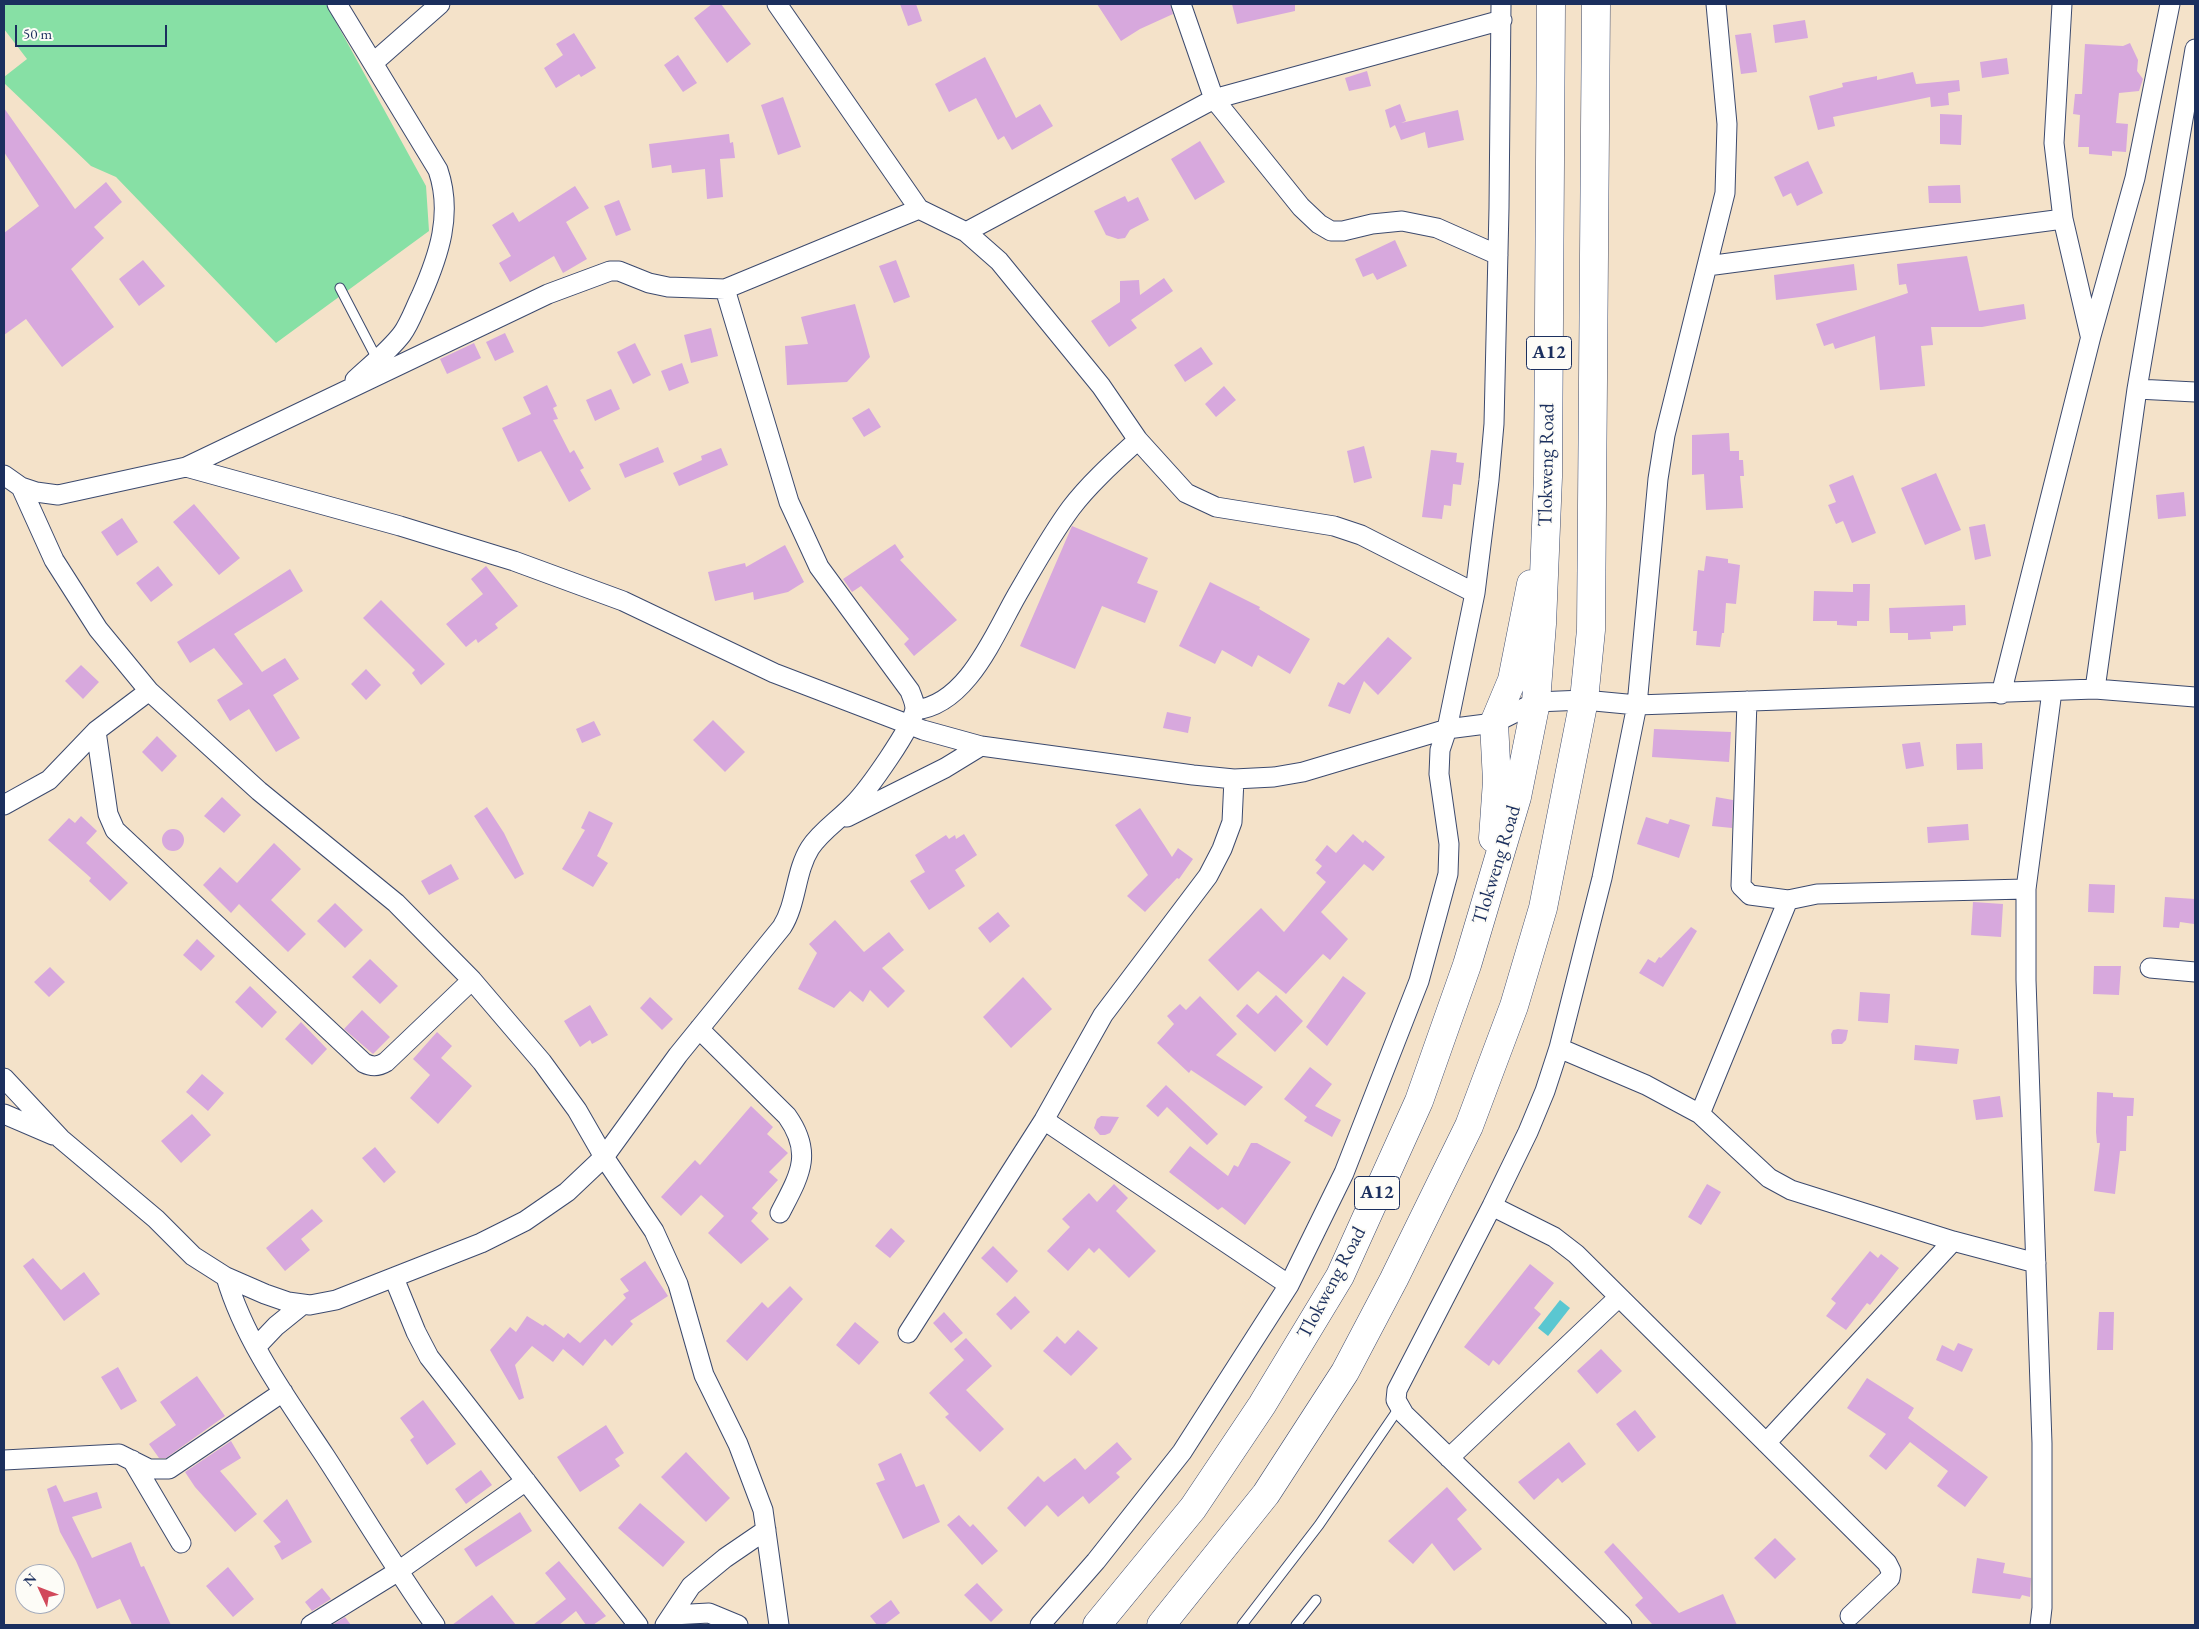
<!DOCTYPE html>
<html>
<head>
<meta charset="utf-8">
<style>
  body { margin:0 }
  #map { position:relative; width:2199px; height:1629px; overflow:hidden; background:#f4e2c9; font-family:"EB Garamond",serif }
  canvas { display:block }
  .frame { position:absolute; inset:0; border:5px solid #1b2f5e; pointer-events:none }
  .north { position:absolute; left:15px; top:1564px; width:50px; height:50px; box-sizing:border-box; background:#fdfcf7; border:1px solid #a3aaba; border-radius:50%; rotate:313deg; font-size:14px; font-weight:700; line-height:20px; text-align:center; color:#1b2f5e }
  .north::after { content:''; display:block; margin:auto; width:18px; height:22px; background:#d1495b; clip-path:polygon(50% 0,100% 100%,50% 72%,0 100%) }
  .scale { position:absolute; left:15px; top:25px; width:152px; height:22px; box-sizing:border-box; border:2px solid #1b2f5e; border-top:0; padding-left:6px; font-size:15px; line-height:18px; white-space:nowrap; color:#1b2f5e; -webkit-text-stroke:4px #fdfcf7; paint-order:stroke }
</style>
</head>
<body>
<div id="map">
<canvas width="2199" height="1629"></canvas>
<div class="frame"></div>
<div class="north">N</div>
<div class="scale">50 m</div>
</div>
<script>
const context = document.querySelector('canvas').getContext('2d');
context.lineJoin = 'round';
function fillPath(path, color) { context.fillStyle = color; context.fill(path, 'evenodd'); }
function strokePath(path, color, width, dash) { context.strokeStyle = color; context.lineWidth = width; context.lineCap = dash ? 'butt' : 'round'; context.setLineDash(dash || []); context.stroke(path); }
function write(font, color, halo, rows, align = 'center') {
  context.font = font + ' "EB Garamond",serif'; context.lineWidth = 4; context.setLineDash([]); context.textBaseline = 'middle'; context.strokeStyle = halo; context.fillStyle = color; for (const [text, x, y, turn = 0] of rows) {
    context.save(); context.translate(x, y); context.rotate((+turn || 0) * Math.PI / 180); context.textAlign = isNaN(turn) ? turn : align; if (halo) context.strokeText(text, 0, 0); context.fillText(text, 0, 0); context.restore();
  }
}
fillPath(new Path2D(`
  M4 4H326L426 186 429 231 276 343 116 177 91 166 4 83V77L27 59 4 29Z`), '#87e0a5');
fillPath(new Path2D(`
  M1560 1300 1570 1308 1548 1336 1538 1328Z`), '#5ac7d1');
fillPath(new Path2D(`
  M712 4H721L751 44 727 63 694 18Z
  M900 4H916L922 21 908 26Z
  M1097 4H1170L1173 14 1140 29 1121 41Z
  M1232 4H1295V11L1237 24Z
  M1805 20 1808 38 1775 43 1773 25Z
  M574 33 596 68 581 77 579 74 556 88 544 68 563 55 556 44Z
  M1751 33 1757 72 1741 74 1735 35Z
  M2130 43 2138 60 2137 71 2143 79 2139 91 2119 93 2116 123 2128 124 2126 152 2112 151V156L2089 154V147H2078L2080 115 2073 114 2075 94H2082L2085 44 2123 46Z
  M678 55 697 83 683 92 664 65Z
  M985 57 1016 118 1040 104 1053 126 1012 150 1004 136 998 140 976 98 949 112 935 84Z
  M2007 58 2009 74 1982 78 1980 62Z
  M1367 71 1371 86 1349 91 1345 78Z
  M1913 72 1916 84 1959 80 1960 91 1948 93 1949 105 1931 107 1930 97 1833 117 1835 126 1818 130 1809 96 1843 87 1842 83 1877 76V80Z
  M783 97 801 147 778 155 761 105Z
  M1400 104 1406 121 1401 123 1458 110 1464 140 1428 148 1425 132 1401 140 1395 125 1390 128 1385 110Z
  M4 108 75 209 106 182 122 202 94 227 104 238 71 269 114 327 62 367 26 319 4 335V233L39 206 4 152Z
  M1940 114 1962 115 1961 145 1940 144Z
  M729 134 730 143 733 142 735 158 720 159 723 197 707 199 705 169 672 173 671 165 652 168 649 144Z
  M1200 141 1225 182 1195 200 1171 159Z
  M1808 161 1823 193 1797 206 1791 193 1783 197 1774 177Z
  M1960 185 1961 203H1929L1928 186Z
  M575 186 589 208 566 222 587 259 563 273 554 256 510 282 499 263 511 256 492 225 513 212 519 222Z
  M1125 196 1128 202 1138 197 1149 220 1130 230 1125 238 1118 239 1106 235 1094 211Z
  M619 200 631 230 616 236 604 206Z
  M1395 240 1407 266 1377 280 1373 273 1363 277 1355 259Z
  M1967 256 1979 311 2024 304 2026 319 1982 327H1931L1933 345 1921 346 1925 386 1880 390 1875 336 1835 349 1833 343 1824 346 1816 324 1908 293 1906 284 1899 285 1897 264Z
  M143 260 165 286 139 306 119 279Z
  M896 260 910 297 894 303 879 266Z
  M1854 264 1857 290 1776 300 1774 275Z
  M1164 278 1173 291 1131 320 1137 328 1109 347 1091 321 1120 302V281L1139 280 1140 295Z
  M855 304 870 357 847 382 787 385 785 346 808 344 801 317Z
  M711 328 718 356 691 363 684 335Z
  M505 333 514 352 495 361 486 342Z
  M474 343 481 358 447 374 440 359Z
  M635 343 651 375 633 384 617 352Z
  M1201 347 1213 364 1185 382 1174 365Z
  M682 363 689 383 669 391 661 371Z
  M547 385 557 406 553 408 558 419 553 420 570 453 574 450 584 468 580 470 591 489 569 502 541 451 518 462 502 428 531 414 523 397Z
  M1224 386 1236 400 1216 417 1205 404Z
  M611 389 620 409 595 421 586 400Z
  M869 408 881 427 864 437 852 418Z
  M1729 433 1730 451H1739V460H1743L1744 476H1740L1743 508 1706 510 1704 474 1692 475V435Z
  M1364 446 1372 478 1354 483 1347 451Z
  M658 447 664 462 625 478 619 464Z
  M721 448 728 465 679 486 673 473 702 460 701 456Z
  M1431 450 1457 453 1456 462 1464 463 1461 485 1453 484 1451 506 1444 505 1442 519 1422 517Z
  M1936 473 1961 530 1925 545 1901 488Z
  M1853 475 1876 533 1852 543 1843 521 1836 524 1828 505 1836 502 1829 485Z
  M2184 492 2186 516 2158 519 2156 495Z
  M194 504 240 558 219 575 173 522Z
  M122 518 138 542 117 556 101 532Z
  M1985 524 1991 556 1975 560 1969 527Z
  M1072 526 1148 558 1137 583 1158 591 1145 623 1102 606 1075 669 1020 646Z
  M895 544 904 557 900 560 957 620 914 656 904 644 909 639 861 586 852 592 843 579Z
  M785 545 804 582 788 592 754 600 753 592 715 601 708 572 745 563 746 567Z
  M1706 556 1728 559V563L1740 565 1736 604 1726 603 1724 633H1722L1720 647 1696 645 1697 631H1693L1698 570 1704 571Z
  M158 566 173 585 151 602 136 583Z
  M486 566 518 606 495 624 498 628 478 643 476 639 466 647 446 624 483 594 471 579Z
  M290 569 303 591 234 634 262 672 285 658 299 679 273 695 300 738 276 752 249 709 230 721 217 700 243 684 214 648 190 663 177 642Z
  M1210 582 1260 607 1259 609 1310 639 1290 674 1258 655 1252 667 1222 650 1215 664 1179 646Z
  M1853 584H1870L1869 621H1857V626L1837 625V621H1813L1814 591 1853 592Z
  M381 600 445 664 421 685 412 673 415 670 363 618Z
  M1965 605 1966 625 1953 626V631L1930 632 1931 639 1908 640V633H1890L1889 608Z
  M1388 637 1412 658 1378 695 1364 681 1350 714 1328 706 1338 682 1344 685Z
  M81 665 99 682 83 699 65 681Z
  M366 669 381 685 366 700 351 684Z
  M1167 712 1191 717 1188 733 1163 728Z
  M713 720 745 752 725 772 693 740Z
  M594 721 601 735 582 743 576 729Z
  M1654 729 1731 732 1729 762 1652 757Z
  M157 736 177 756 162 772 142 752Z
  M1920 742 1924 766 1906 769 1902 744Z
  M1982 743 1983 769 1957 770 1956 744Z
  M222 797 241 815 224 833 204 816Z
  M1716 797 1733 800 1732 828 1712 826Z
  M487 807 504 833 524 874 515 879 474 816Z
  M1140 808 1172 857 1178 848 1193 859 1179 879 1177 878 1145 912 1127 896 1148 875 1115 825Z
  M589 811 613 823 597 856 608 863 593 887 562 869 585 830 581 828Z
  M81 816 97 831 86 843 128 883 110 901 89 881 91 878 48 840 69 818 75 823Z
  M1646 817 1668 824 1670 819 1690 825 1679 858 1637 844Z
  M1968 824 1969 840 1928 843 1927 827Z
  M162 840a11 11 0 1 1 22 0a11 11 0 1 1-22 0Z
  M964 834 977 855 955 870 965 886 929 910 910 881 925 872 915 855 946 835 949 839 955 835 956 839Z
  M1353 834 1363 843 1365 840 1385 857 1373 871 1364 864 1321 912 1348 939 1330 960 1323 954 1286 994 1258 971 1238 991 1208 960 1261 908 1284 932 1326 882 1316 873 1322 866 1315 860 1327 845 1336 853Z
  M274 843 301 869 271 900 306 934 288 952 239 904 231 913 203 885 220 867 237 883Z
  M451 864 459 879 429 895 421 881Z
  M2089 884 2115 885 2114 913 2088 912Z
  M2165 897 2195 899 2194 924 2180 922 2179 928 2163 927Z
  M1973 902 2003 904 2001 937 1971 935Z
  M335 903 363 930 345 948 317 921Z
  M998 912 1010 926 990 943 978 928Z
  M835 920 864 952 889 932 904 950 882 968 905 991 888 1008 870 990 863 1002 850 991 834 1008 798 989 817 953 809 944Z
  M1691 927 1697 931 1663 987 1639 973 1648 959 1655 963 1659 957 1661 958Z
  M197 939 215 956 201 971 183 955Z
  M370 959 398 986 380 1004 352 977Z
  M2094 966H2121L2119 995 2093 994Z
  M50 967 65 982 49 997 34 982Z
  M1343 976 1366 993 1327 1046 1306 1027Z
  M1023 977 1052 1009 1011 1048 983 1017Z
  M250 986 277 1012 262 1028 235 1002Z
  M1860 992 1890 994 1888 1023 1858 1021Z
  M1276 995 1303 1021 1275 1052 1236 1016 1247 1004 1258 1014Z
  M1200 996 1237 1034 1216 1055 1263 1087 1245 1106 1191 1070 1189 1073 1157 1043 1174 1024 1167 1016 1180 1004 1186 1010Z
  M650 997 673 1019 662 1030 640 1008Z
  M590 1005 608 1035 592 1044 590 1040 580 1047 564 1021Z
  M362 1010 390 1037 373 1054 344 1029Z
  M301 1022 327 1049 312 1065 285 1039Z
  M1838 1029 1848 1030 1846 1040 1842 1044H1832L1831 1034 1833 1030Z
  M437 1032 452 1046 441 1058 472 1086 438 1124 410 1098 430 1075 413 1059Z
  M1915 1045 1959 1049 1957 1064 1914 1060Z
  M1310 1067 1332 1084 1315 1106 1341 1120 1332 1137 1304 1121 1307 1117 1284 1099Z
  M202 1074 224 1093 208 1111 186 1092Z
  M1166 1085 1218 1134 1207 1145 1167 1107 1158 1117 1146 1106Z
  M2097 1092 2113 1093V1097L2134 1098 2133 1116H2127L2126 1151H2120L2115 1194 2094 1191 2100 1143H2097L2096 1132Z
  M2000 1096 2003 1117 1976 1120 1973 1100Z
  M751 1106 773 1127 767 1134 788 1153 769 1172 778 1180 752 1208 758 1213 751 1221 769 1239 741 1264 708 1233 724 1216 701 1195 681 1216 661 1197 695 1160 700 1165Z
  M192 1114 211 1135 181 1163 161 1141Z
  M1101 1116 1119 1117 1110 1133 1105 1135H1100L1094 1128 1097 1119Z
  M1251 1143H1257L1291 1162 1245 1225 1222 1207 1218 1210 1169 1172 1190 1146 1228 1176 1234 1165 1238 1167Z
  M375 1147 396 1172 384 1183 362 1158Z
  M1114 1184 1128 1198 1116 1211 1156 1251 1129 1278 1099 1248 1094 1253 1089 1248 1068 1271 1047 1251 1070 1227 1062 1219 1089 1193 1097 1202Z
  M1707 1184 1721 1192 1701 1225 1688 1217Z
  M312 1209 323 1221 301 1239 310 1250 285 1271 266 1248Z
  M891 1228 905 1241 890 1258 875 1246Z
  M993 1246 1018 1271 1007 1283 981 1258Z
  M1870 1251 1878 1258 1881 1254 1899 1268 1870 1305 1867 1303 1846 1330 1826 1316 1836 1303 1831 1299Z
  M33 1258 61 1290 84 1272 100 1294 64 1321 23 1266Z
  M645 1261 668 1296 630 1321 633 1324 612 1346 605 1339 583 1366 563 1349 553 1362 532 1346 515 1365 524 1398 519 1400 490 1350 510 1327 516 1332 527 1316 543 1326 545 1324 564 1338 568 1333 580 1343 626 1298 623 1294 629 1291 620 1279Z
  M1530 1264 1554 1283 1534 1308 1541 1314 1499 1365 1493 1360 1489 1366 1464 1347Z
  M790 1286 803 1299 747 1361 726 1341 762 1302 768 1308Z
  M1015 1296 1030 1312 1011 1330 996 1314Z
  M944 1312 963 1333 951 1343 933 1323Z
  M2099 1312H2114L2113 1350H2097Z
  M855 1322 879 1342 859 1365 836 1345Z
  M1078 1330 1098 1348 1071 1376 1043 1351 1057 1336 1065 1344Z
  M966 1338 992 1366 966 1390 1004 1429 980 1452 945 1417 949 1414 929 1393 964 1360 954 1349Z
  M1958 1343 1973 1349 1962 1372 1936 1360 1942 1345 1954 1351Z
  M1601 1349 1622 1371 1597 1394 1577 1371Z
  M118 1367 137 1401 121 1410 101 1377Z
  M197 1376 225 1416 166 1458H159L149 1444 176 1425 160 1402Z
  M1867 1378 1914 1408 1908 1418 1988 1477 1965 1507 1937 1486 1948 1471 1910 1442 1886 1470 1869 1456 1886 1434 1847 1408Z
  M423 1400 456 1444 427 1465 410 1440 414 1437 400 1418Z
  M1635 1410 1656 1437 1638 1452 1616 1424Z
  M606 1425 624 1453 615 1459 620 1466 580 1492 557 1457Z
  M231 1441 241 1458 220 1471 257 1514 235 1532 195 1487 185 1472Z
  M1117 1442 1132 1459 1116 1473 1120 1477 1089 1504 1083 1496 1058 1517 1047 1505 1025 1527 1007 1508 1038 1476 1044 1482 1075 1458 1085 1470Z
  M1569 1442 1586 1464 1562 1483 1558 1478 1534 1500 1518 1482Z
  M686 1452 730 1498 706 1522 661 1477Z
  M901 1453 916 1487 924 1484 940 1522 903 1539 876 1483 885 1480 878 1464Z
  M481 1470 492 1485 466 1504 455 1489Z
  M56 1485 64 1502 97 1492 102 1508 72 1517 92 1558 131 1542 141 1567 144 1566 171 1625H132L120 1599 97 1609 76 1561 60 1532 47 1489Z
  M1447 1487 1467 1510 1457 1519 1482 1549 1454 1571 1432 1543 1413 1564 1388 1541Z
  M287 1499 312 1542 282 1560 274 1546 281 1542 263 1521Z
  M640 1503 685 1542 663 1567 618 1528Z
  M520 1512 532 1531 476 1567 464 1549Z
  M959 1515 970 1527 973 1524 998 1551 982 1565 947 1525Z
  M1775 1538 1796 1559 1775 1579 1754 1558Z
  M1613 1543 1679 1613 1723 1594 1737 1625H1649L1652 1624 1635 1605 1643 1598 1604 1552Z
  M1977 1558 2005 1563 2003 1573 2031 1578 2030 1597 2022 1595 2020 1599 1972 1593Z
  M559 1561 606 1616 593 1625H586L576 1611 559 1625H533L566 1599 545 1573Z
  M228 1567 254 1599 233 1617 206 1586Z
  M977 1583 1003 1610 991 1622 964 1595Z
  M322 1588 331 1599 312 1611 305 1602Z
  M492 1595 516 1625H452Z
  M891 1600 900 1613 884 1625H877L870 1616Z
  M345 1617 351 1625H332Z`), '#d7a8dd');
const lane = new Path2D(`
  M340 288 377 359
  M1242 1625 1319 1525 1399 1408
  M1296 1625 1316 1600`);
const street = new Path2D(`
  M337 4 438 170C453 214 439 255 421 296 415 308 410 323 402 334 389 351 371 365 355 380
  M777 4 919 209 966 232 999 261 1101 386 1138 440 1186 493 1216 507 1334 526 1361 535 1475 593
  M1181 4 1214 99 1301 207 1319 224 1331 231H1343L1372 224 1402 221 1437 228 1498 255
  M2062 4 2054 143 2063 219 2090 335
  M373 63 440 4
  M966 232 1214 99 1502 20
  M1707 266 2063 219
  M2137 389 2195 392
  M186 467 548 294 610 271H619L649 283 668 287 725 289 919 209
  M4 475 21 487 36 492 58 495 186 467 400 526 514 561 623 601 774 673 923 730 981 746 1193 775 1234 779 1274 777 1303 772 1447 729 1494 723 1536 702 1584 700 1637 705 2095 689 2195 697
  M21 487 54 560 98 629 149 691 259 791 396 903 472 980 542 1062 577 1110 604 1157 654 1231 678 1284 704 1375 738 1444 763 1510 779 1625
  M2095 689 2137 389 2195 49
  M2001 694 2091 336 2135 178 2170 4
  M1747 701 1741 886 1750 895 1788 900
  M915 710C967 705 994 635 1017 595 1034 566 1051 535 1071 508 1090 483 1115 461 1138 440
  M96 731 108 814 115 830 364 1063C372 1067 378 1067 386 1062L472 980
  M4 805 49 780 96 731 149 691
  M847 817 945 768 981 746
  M2150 968 2195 972
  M699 1029 787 1116C814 1154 799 1176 780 1213
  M1559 1048 1646 1085 1700 1114 1769 1178 1791 1190 1953 1241
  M4 1078 61 1139 156 1219 193 1256 226 1277 265 1294 288 1302 310 1305 336 1300 481 1243 525 1221 567 1192 604 1157 678 1055 782 927C797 903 795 872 810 848 821 831 839 820 853 805 868 790 912 728 915 709 915 702 912 697 910 691L819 567 789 502 725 289
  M4 1114 53 1135
  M1700 1114 1788 900 1817 894 2026 889
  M1044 1120 1289 1285
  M1492 1206 1554 1237 1576 1254 1887 1563 1891 1571 1890 1578 1850 1616
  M226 1277C245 1342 288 1400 325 1456 362 1513 396 1570 435 1625
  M394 1278 416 1332 429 1357 638 1625
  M908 1333 1044 1120 1103 1015 1208 876 1222 849 1232 822 1234 779
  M257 1346 276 1326 302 1305
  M1766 1443 1953 1241 2036 1263
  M1449 1458 1619 1297
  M4 1460 119 1454 149 1469H169L283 1392
  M132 1460 181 1543
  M672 1615 709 1613 738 1625
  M311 1625 397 1572 526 1481
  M665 1625 691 1586 725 1558 766 1530
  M1040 1625 1096 1561 1182 1452 1289 1285 1344 1173 1419 981 1448 874 1449 844 1439 774 1440 750 1447 729 1475 593 1489 480 1494 424 1499 208 1501 4
  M1622 1625 1404 1414 1396 1400 1397 1390 1492 1206 1528 1132 1545 1091 1559 1048 1602 878 1637 705 1658 479 1665 435 1725 193 1727 124 1716 4
  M2040 1625 2042 1608V1443L2026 980V889L2052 691`);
const primary = new Path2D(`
  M1493 838 1497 781 1494 723 1512 680 1531 584
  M1097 1625 1193 1508 1262 1405 1340 1276 1419 1101 1467 965 1517 797 1536 702 1542 624 1548 477 1551 4
  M1161 1625 1266 1494 1345 1372 1394 1279 1469 1126 1514 1006 1543 908 1584 700 1591 630 1596 4`);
strokePath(lane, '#3c4a6e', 11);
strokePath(street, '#3c4a6e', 21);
strokePath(primary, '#3c4a6e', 29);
strokePath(lane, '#fff', 9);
strokePath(street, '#fff', 19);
strokePath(primary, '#fff', 28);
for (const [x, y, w] of [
  [1549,353,45],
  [1377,1193,45]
]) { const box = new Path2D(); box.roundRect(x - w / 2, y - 16.5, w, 33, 4); context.fillStyle = '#fdfcf7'; context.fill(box); strokePath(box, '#1b2f5e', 1); }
write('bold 19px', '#1b2f5e', null, [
  ["A12",1549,353],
  ["A12",1377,1193]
]);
write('20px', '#1b2f5e', '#fdfcf7', [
  ["Tlokweng Road",1547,465,-89],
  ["Tlokweng Road",1497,865,-73],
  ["Tlokweng Road",1332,1283,-62]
]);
</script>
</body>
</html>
